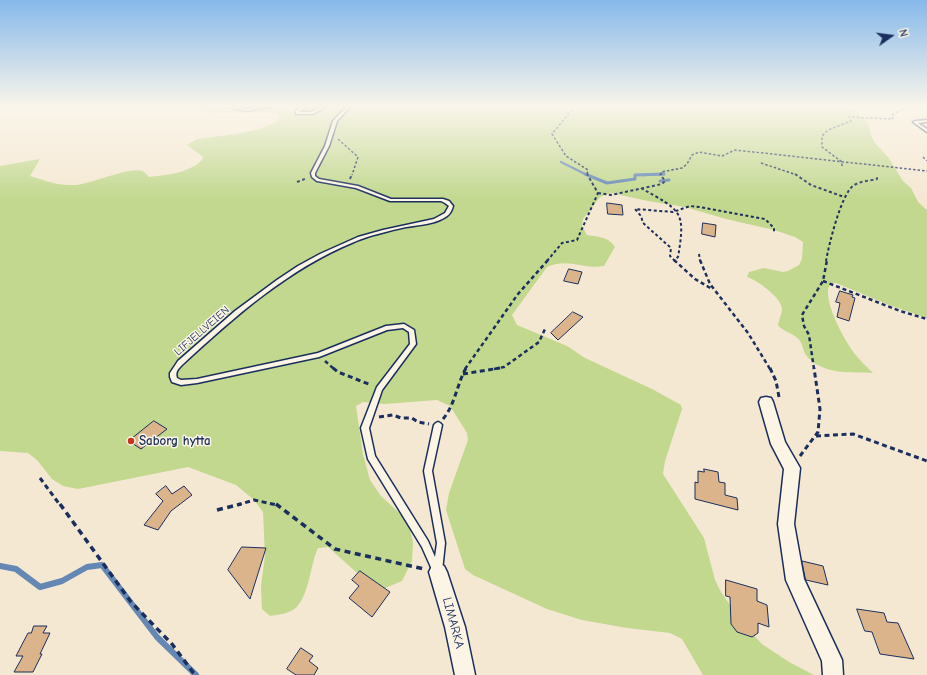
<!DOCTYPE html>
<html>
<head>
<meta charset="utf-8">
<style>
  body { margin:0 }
  #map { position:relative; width:927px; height:675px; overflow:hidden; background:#f5e8d3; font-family:"Comic Neue",sans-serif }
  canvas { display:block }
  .north { position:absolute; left:871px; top:16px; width:40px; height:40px; -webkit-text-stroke:3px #fcf5e5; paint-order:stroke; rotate:76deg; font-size:11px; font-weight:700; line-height:16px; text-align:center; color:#1b2f5e }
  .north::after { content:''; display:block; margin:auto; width:14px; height:18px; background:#1b2f5e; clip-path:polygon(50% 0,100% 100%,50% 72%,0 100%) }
</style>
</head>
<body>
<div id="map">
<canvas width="927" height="675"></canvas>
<div class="north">N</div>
</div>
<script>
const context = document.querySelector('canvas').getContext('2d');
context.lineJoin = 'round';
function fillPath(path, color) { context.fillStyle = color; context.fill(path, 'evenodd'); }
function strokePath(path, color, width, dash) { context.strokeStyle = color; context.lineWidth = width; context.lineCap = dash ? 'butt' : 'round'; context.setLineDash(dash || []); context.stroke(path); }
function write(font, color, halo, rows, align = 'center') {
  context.font = font + ' "Comic Neue",sans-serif'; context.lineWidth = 3; context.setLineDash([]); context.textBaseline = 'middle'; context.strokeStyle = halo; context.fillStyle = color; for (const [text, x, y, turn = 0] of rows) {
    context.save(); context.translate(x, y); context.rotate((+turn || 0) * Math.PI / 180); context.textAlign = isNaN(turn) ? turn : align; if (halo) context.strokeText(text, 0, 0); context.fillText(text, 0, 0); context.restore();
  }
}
fillPath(new Path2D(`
  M103 106 134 108 155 106H848L864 118 869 125 871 135 875 143 888 157 903 181 911 188 918 202 927 210V318L889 305 836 283H831C820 295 842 335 850 347 856 357 865 365 873 373 851 372 821 375 806 355 803 351 803 345 800 341 795 333 784 333 778 325 779 320 782 313 782 309 781 297 757 280 747 277L749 272 764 268 783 272 788 271 799 265 802 259 803 242 795 237 774 230 726 219 685 207 648 201 611 193 600 197 583 219 582 226 587 235C599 237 609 237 615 247L604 266C584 270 569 257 547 267L512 315 517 325 567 346 585 358 652 389 681 405 682 409 665 461 663 474 704 538 715 580 721 592 744 625 762 644 789 662 814 675H703L682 639 670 633 627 628 582 620 547 609 473 575 465 569 446 510 449 493 468 440 467 433 450 406 437 400 384 404 363 402 356 406 363 454 370 480 381 496 408 521 413 542 412 561 402 581 383 589 365 580 328 547 318 548C310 564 309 603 291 611 285 614 276 615 270 616L262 609 261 586 265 556 263 512 254 500 236 485 188 467 78 489 63 486 52 479 37 460 28 453 0 451V166L40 159 30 176C44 180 58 186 73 185 89 185 130 166 142 171 145 172 147 175 149 177 167 175 189 173 202 160L203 157 187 145 197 139C216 136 270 133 280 117L279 114 270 113H213L205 111 152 109 119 111Z`), '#c1d88e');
strokePath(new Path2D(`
  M561 162 587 175
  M643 175 664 174`), '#6487b4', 2.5);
strokePath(new Path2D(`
  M585 174 607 183 635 179V175L664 174
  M660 181 669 180`), '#6487b4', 3);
strokePath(new Path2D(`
  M0 566 16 569 40 587 62 581 87 567 102 565 157 637 196 675`), '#6487b4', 6);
const building = new Path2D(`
  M607 203 622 205 623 215 608 214Z
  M703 223 716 225 715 237 702 234Z
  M569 269 582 272 578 284 564 281Z
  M840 291 853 295 852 297 855 298 849 321 837 317 840 303 836 302Z
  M573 312 583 317 558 340 551 333Z
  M154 421 167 429 141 449 129 441Z
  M704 469 718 472 719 482 725 483V495L737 498 738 510 695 499V482L698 483V471L704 472Z
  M166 486 172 494 184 486 192 495 171 511 158 530 144 525 163 501 156 494Z
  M242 547 266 548 250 599 228 570Z
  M802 561 823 566 828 585 806 580Z
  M360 571 390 592 372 617 349 598 359 586 352 580Z
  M726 580 757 589V601L767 605 769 627 758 623V633L752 637 737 632 731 624 730 597 726 596Z
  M857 609 884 613 887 622 898 623 914 659 880 654 872 632 865 631Z
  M34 626H47L43 633H50L40 654H42L33 672H14L23 656H16L28 633H31Z
  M301 648 313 656 309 661 318 668 314 675H296L287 669Z`);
fillPath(building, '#dbb48c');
strokePath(building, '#1b2f5e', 1);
const lane = new Path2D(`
  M224 106C232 106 239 109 247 109 256 109 266 106 276 106L246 111Z
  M303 106H307L299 112H311L323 106H327L313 114H296V110Z
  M347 106H351L337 121 329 146 315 173V176L319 179 358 186 391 199H443L449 201 453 206C452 210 450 214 447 216 436 224 420 225 406 227 389 231 370 235 354 242 288 269 234 317 182 365 178 369 175 372 177 378L181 380 197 379 318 353 386 326 404 324 414 330 416 344 382 390 369 428 375 456 428 541 435 557 437 543 424 471 434 425 436 423 438 422 440 423 442 425 432 471 445 543 442 571 441 574 438 575 434 574 422 547 368 459 361 428 377 387 410 344 409 332 403 328 387 330 319 357 197 383 181 385 172 382 170 377V373L178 361 235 311 277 280 298 266 320 254 358 237 383 230 434 219 445 213 449 206 445 203 441 201H390L356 188 317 181 312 177 311 173 325 146 333 121Z
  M927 120V122L918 123 927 129V132L913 122 915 121Z`);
const street = new Path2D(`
  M766 397 771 398 773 402 785 442 800 468 794 524 804 579 842 660 843 675H823L822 661 786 580 778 524 784 469 771 444 759 402 761 398Z
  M438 563 444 566 447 572 465 627 475 675H455L445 627 429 572 432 566Z`);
strokePath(lane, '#1b2f5e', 3);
strokePath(street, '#1b2f5e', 3);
strokePath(new Path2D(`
  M575 106 552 134 566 156 588 170 587 175
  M338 139 358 157 352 175
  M923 157 927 161
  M761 163 797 175
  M842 166V162L822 147V136L828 130 851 121 849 117 893 119 892 115 905 108 920 106
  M661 175V172L682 168 687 164 692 155 699 152 722 156 735 150 927 171`), '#1b2f5e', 1.5, [2.5, 2]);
strokePath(new Path2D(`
  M795 174 811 185 844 197
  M350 179 352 174
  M297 182 307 178
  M641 188C681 211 686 210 678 257L674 260
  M598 193 611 195 662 184 665 181 660 174
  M699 254 700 261
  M547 261 562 243 577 240 598 193 587 174
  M675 261 670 256 671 248 643 223 641 216 635 209 673 212 690 206 699 207 765 219 774 228V233
  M826 261C829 244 841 195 853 186 859 181 870 181 877 179V176`), '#1b2f5e', 2, [3, 2.5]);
strokePath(new Path2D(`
  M674 260 695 279 712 289
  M700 260 710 284 748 333 770 369
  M823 281 900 311 927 319
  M325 361 334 369
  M465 369 518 294 548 260
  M494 369 504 367 539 342 545 329
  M814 369 809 335 804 326 802 315 823 281 827 260`), '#1b2f5e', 2.5, [4, 3]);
strokePath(new Path2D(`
  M333 368 338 372 371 385
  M770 368 776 381 779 397
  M463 374 500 368
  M379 417 393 415 401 418H412L418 422 429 424
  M443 419C455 405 457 384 466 368
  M816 436 853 434 927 461
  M800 456 818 432 820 409 814 368
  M40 478 60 505
  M237 505 254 500 277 505`), '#1b2f5e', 3, [5, 3.5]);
strokePath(new Path2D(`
  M60 504 131 602 172 644 195 675
  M276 504 335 549 424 569
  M217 510 241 504`), '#1b2f5e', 3.5, [6, 4.5]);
fillPath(lane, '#fcf5e5');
fillPath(street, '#fcf5e5');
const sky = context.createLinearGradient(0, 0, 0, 200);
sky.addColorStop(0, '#86b9ea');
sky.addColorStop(0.53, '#faf5eb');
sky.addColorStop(1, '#faf5eb00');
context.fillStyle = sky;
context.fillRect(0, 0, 927, 200);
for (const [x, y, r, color] of [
  [131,441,4,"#c8321e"]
]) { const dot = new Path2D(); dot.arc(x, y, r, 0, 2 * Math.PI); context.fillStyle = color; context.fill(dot); strokePath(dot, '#fcf5e5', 1.5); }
write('11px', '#1b2f5e', '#fcf5e5', [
  ["LIFJELLVEIEN",202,331,-41]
]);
write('bold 13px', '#1b2f5e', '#fcf5e5', [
  ["Saborg hytta",139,441]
], 'left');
write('13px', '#1b2f5e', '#fcf5e5', [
  ["LIMARKA",453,623,75]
]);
</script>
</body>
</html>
